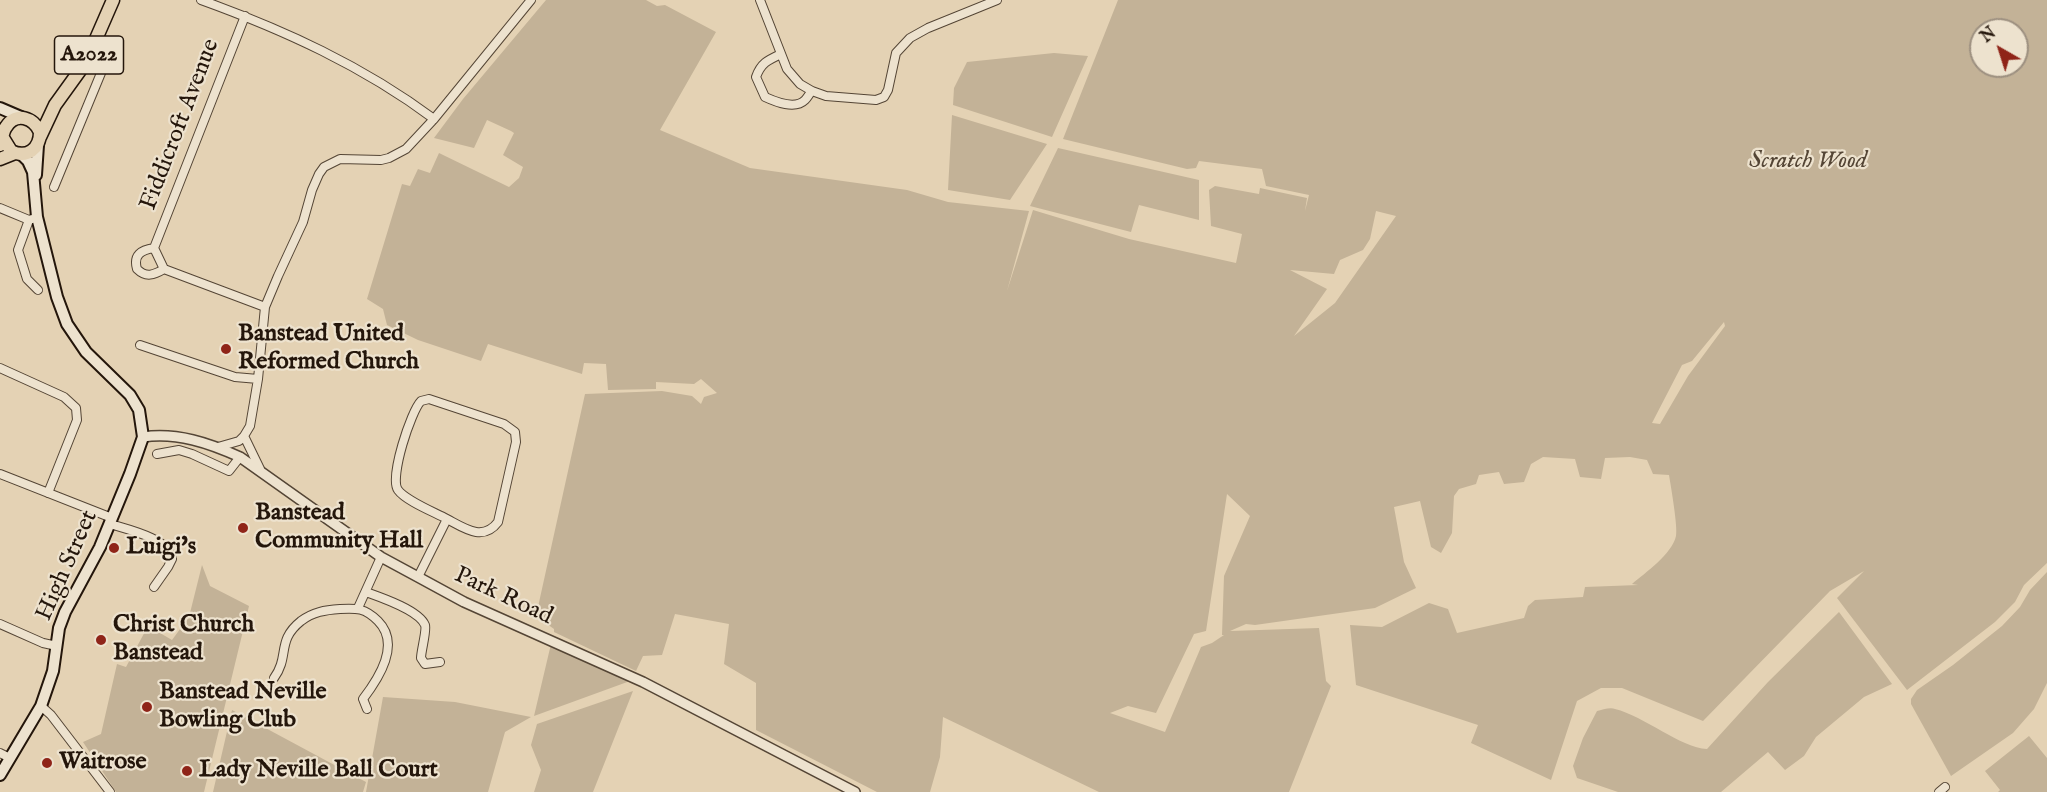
<!DOCTYPE html>
<html>
<head>
<meta charset="utf-8">
<style>
  body { margin:0 }
  #map { position:relative; width:2047px; height:792px; overflow:hidden; background:#e4d2b4; font-family:"IM FELL English",serif }
  canvas { display:block }
  .north { position:absolute; left:1969px; top:18px; width:60px; height:60px; box-sizing:border-box; background:#ede2ce; border:2px solid #9d9080; border-radius:50%; rotate:321deg; font-size:16px; font-weight:700; line-height:24px; text-align:center; color:#24160b }
  .north::after { content:''; display:block; margin:auto; width:21px; height:27px; background:#8f2418; clip-path:polygon(50% 0,100% 100%,50% 72%,0 100%) }
</style>
</head>
<body>
<div id="map">
<canvas width="2047" height="792"></canvas>
<div class="north">N</div>
</div>
<script>
const context = document.querySelector('canvas').getContext('2d');
context.lineJoin = 'round';
function fillPath(path, color) { context.fillStyle = color; context.fill(path, 'evenodd'); }
function strokePath(path, color, width, dash) { context.strokeStyle = color; context.lineWidth = width; context.lineCap = dash ? 'butt' : 'round'; context.setLineDash(dash || []); context.stroke(path); }
function write(font, color, halo, rows, align = 'center') {
  context.font = font + ' "IM FELL English",serif'; context.lineWidth = 4.5; context.setLineDash([]); context.textBaseline = 'middle'; context.strokeStyle = halo; context.fillStyle = color; for (const [text, x, y, turn = 0] of rows) {
    context.save(); context.translate(x, y); context.rotate((+turn || 0) * Math.PI / 180); context.textAlign = isNaN(turn) ? turn : align; if (halo) context.strokeText(text, 0, 0); context.fillText(text, 0, 0); context.restore();
  }
}
fillPath(new Path2D(`
  M546 0H646L657 6 665 5 716 32 660 130 750 168 907 190 948 202 1029 211 1007 291 1033 210 1129 239 1236 263 1242 234 1211 226 1209 190 1215 186 1259 194 1260 188 1307 198 1305 211 1309 195 1266 186 1262 169 1199 161 1196 168 1187 169 1063 139 1118 0H2047V563L2024 585 2015 602 1995 622 1907 690 1837 598 1864 571 1830 591 1703 721 1622 688H1601L1577 701 1551 780 1471 743 1478 725 1356 685 1350 625 1382 627 1429 603 1448 609 1457 633 1524 618 1528 606 1535 600 1583 597 1585 587 1638 585 1632 584C1645 573 1672 554 1676 536 1678 527 1671 487 1669 475L1653 474 1647 460 1630 457 1605 458 1601 479 1580 477 1575 459 1543 457 1531 464 1524 482 1504 484 1499 472 1479 475 1476 484 1459 489 1454 496 1452 533 1441 553 1431 547 1420 501 1394 507 1404 562 1416 588 1375 608 1255 625 1246 624 1230 631 1319 628 1326 681 1331 686 1289 792H1099L943 717 940 757 930 792H877L756 730V683L724 664 729 624 675 614 662 655 643 656 636 671 554 632V629L536 616 585 394 662 391 692 396 701 404 704 397 717 393 701 379 694 384 656 382V389L608 390 606 364 584 363 582 374 488 344 481 361 418 340 387 325 383 309 367 299 402 184 410 186 418 169 430 173 439 153 509 187 519 178 523 167 503 155 514 133 511 131 487 120 474 148 434 138 463 99ZM1981 30H2017V66H1981ZM1376 211 1396 216 1335 303 1294 336 1327 289 1290 270 1334 274 1340 260 1363 250 1370 239ZM1724 322 1725 326 1688 376 1660 424 1652 423 1682 365 1692 361ZM1227 494 1250 516 1224 576 1222 635H1224L1212 643 1201 647 1165 732 1110 713 1128 706 1156 713 1194 634 1206 631Z
  M1054 53 1088 56 1052 137 953 105 954 88 967 62Z
  M952 115 1047 144 1010 200 948 190Z
  M1058 148 1199 180V220L1139 205 1131 232 1030 206Z
  M202 565 210 586 249 606 204 792H116L83 742 101 734 117 664 126 667 148 626 172 640 189 617Z
  M2047 572V683L2034 709 2013 733 1951 776 1911 704V699L1917 690 1953 665 2002 626 2020 607 2030 590Z
  M1839 612 1892 684 1864 697 1816 737 1804 756 1785 770 1768 752 1721 792H1618L1577 778 1573 766 1583 738 1597 711C1602 710 1610 707 1615 709 1644 716 1681 748 1707 749L1768 682Z
  M551 644 630 681 534 716Z
  M633 691 593 792H534L541 770 531 745 537 724Z
  M383 697 455 702 531 717 505 732 488 792H366Z
  M232 710 366 782 363 792H213Z
  M2029 736 2047 758V792H1998L2000 790 1985 771Z`), '#c3b297');
const minor = new Path2D(`
  M201 0C284 30 363 66 434 119
  M760 0 787 69 800 84 812 91 826 96 876 100 884 97 888 90 896 53 910 38 928 28 997 0
  M245 16 154 248 164 269 265 307
  M781 54C768 60 761 63 756 77L765 97C776 102 795 110 805 100 808 97 809 94 812 91
  M54 187 101 73 99 68 86 62
  M0 208 29 220 32 219
  M29 220 18 250 27 279 38 290
  M154 248C141 250 133 255 137 269 146 278 154 275 164 269
  M140 345 235 377 258 379
  M0 368 64 397 76 408 77 420 48 493
  M244 436 260 469
  M218 447 239 441 244 436 250 426 258 379 265 307 278 276 303 222 312 190 319 174 324 167 340 159 381 160 389 158 406 149 434 119 531 0
  M157 454 179 450 192 454 229 471 240 457
  M0 474 112 518
  M110 524C126 529 171 539 172 559L168 567 154 587
  M418 577 447 519C464 528 483 542 498 522L516 442 515 432 504 424 429 399 421 401C411 411 389 478 398 490 406 501 434 512 447 519
  M366 592C380 597 419 610 425 625 427 630 421 651 421 658L425 664 440 662
  M358 608 381 557
  M0 624 43 643 57 646
  M274 678C290 656 276 641 301 621 313 612 325 610 340 609 357 608 365 608 378 621 401 644 379 678 363 699L367 709
  M41 706 51 715 110 792
  M0 753 10 758
  M1939 792 1945 787`);
const tertiary = new Path2D(`
  M143 437C177 432 209 443 240 457L381 557 418 577 464 602 643 682 855 792`);
const secondary = new Path2D(`
  M0 108 21 117
  M36 175 38 145
  M0 775 41 706 53 671 59 628 65 612 100 547 130 474 143 437 139 410 130 395 86 352 67 324 57 297 37 217 33 172 28 161 21 154`);
const primary = new Path2D(`
  M40 137 55 105 86 62 113 0
  M0 145C3 139 2 132 6 127 16 111 34 118 40 132 40 149 27 159 11 151L3 138
  M0 159 15 153`);
strokePath(minor, '#544535', 10);
strokePath(tertiary, '#544535', 12);
strokePath(secondary, '#24160b', 14);
strokePath(primary, '#24160b', 15);
strokePath(minor, '#ede2ce', 8);
strokePath(tertiary, '#ede2ce', 9);
strokePath(secondary, '#ede2ce', 10);
strokePath(primary, '#e4d2b4', 12);
for (const [x, y, r, color] of [
  [226,349,6,"#8f2418"],
  [243,528,6,"#8f2418"],
  [114,548,6,"#8f2418"],
  [101,640,6,"#8f2418"],
  [147,707,6,"#8f2418"],
  [47,763,6,"#8f2418"],
  [187,771,6,"#8f2418"]
]) { const dot = new Path2D(); dot.arc(x, y, r, 0, 2 * Math.PI); context.fillStyle = color; context.fill(dot); strokePath(dot, '#ede2ce', 2); }
for (const [x, y, w] of [
  [89,55,69]
]) { const box = new Path2D(); box.roundRect(x - w / 2, y - 19, w, 38, 4.5); context.fillStyle = '#ede2ce'; context.fill(box); strokePath(box, '#24160b', 1.5); }
write('bold 22px', '#24160b', null, [
  ["A2022",89,55]
]);
write('24px', '#24160b', '#ede2ce', [
  ["Fiddicroft Avenue",181,125,-69],
  ["High Street",68,566,-66],
  ["Park Road",503,597,25]
]);
write('italic 24px', '#544535', '#ede2ce', [
  ["Scratch Wood",1808,162]
]);
write('bold 24px', '#24160b', '#ede2ce', [
  ["Banstead United",238,335],
  ["Reformed Church",238,363],
  ["Banstead",255,514],
  ["Community Hall",255,542],
  ["Luigi's",126,548],
  ["Christ Church",113,626],
  ["Banstead",113,654],
  ["Banstead Neville",159,693],
  ["Bowling Club",159,721],
  ["Waitrose",59,763],
  ["Lady Neville Ball Court",199,771]
], 'left');
</script>
</body>
</html>
